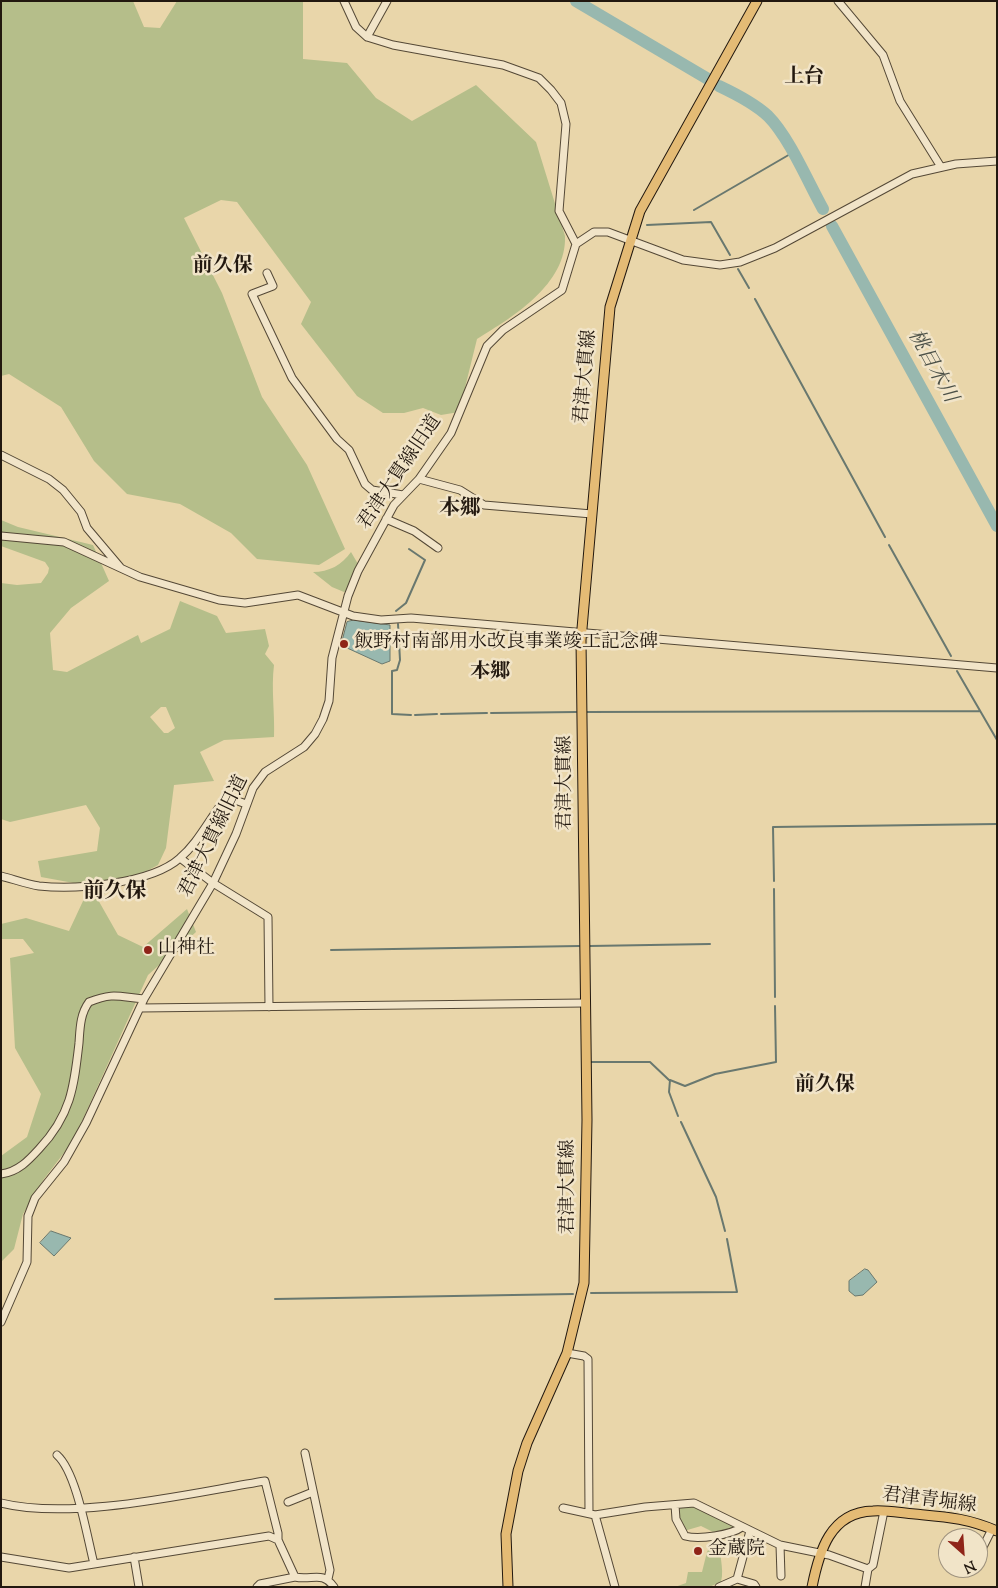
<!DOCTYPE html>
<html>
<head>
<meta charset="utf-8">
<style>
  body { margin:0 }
  #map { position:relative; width:998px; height:1588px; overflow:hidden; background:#e9d6aa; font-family:"Sorts Mill Goudy",serif }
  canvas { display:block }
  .frame { position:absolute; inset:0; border:2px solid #22180f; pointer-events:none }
  .north { position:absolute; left:938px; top:1528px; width:50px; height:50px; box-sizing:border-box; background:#f1e4c8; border:1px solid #9e927e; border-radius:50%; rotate:154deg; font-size:14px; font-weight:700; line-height:20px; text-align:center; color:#22180f }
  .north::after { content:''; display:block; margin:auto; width:18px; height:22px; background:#8f2418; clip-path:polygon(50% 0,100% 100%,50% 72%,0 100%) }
</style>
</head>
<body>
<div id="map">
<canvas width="998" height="1588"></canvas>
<div class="frame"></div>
<div class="north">N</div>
</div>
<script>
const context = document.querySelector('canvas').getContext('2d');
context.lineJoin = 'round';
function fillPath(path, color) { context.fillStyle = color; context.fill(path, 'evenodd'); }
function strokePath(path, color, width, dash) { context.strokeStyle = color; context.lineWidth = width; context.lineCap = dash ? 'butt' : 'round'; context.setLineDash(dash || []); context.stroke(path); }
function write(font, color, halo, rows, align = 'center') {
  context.font = font + ' "Sorts Mill Goudy","Noto Serif JP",serif'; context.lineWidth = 5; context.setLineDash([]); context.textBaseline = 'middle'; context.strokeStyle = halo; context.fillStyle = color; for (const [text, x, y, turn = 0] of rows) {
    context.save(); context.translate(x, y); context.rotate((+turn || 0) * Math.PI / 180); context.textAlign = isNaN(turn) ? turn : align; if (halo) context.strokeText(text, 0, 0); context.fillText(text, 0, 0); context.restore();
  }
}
fillPath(new Path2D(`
  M1 1H133L144 27 160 28 177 1H303V59L347 63 376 98 412 121 476 85 536 142 565 236C567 284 513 317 477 339L459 412 441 415 423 408 404 413H383L357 396 301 324 311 302 237 202 221 200 184 218 222 293 262 397 307 465 345 549 319 565 257 559 231 533 180 504 127 494 94 461 61 407 9 374 1 376Z
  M1 520 18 527 93 545 109 581 71 608 50 633 53 670 67 672 138 635 141 643 170 629 180 601 217 616 226 633 265 629 269 646 265 654 274 665C271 689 275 713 274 737L224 740 200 752 214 781 174 785 166 848 158 865 97 898 118 935 143 947 187 909 196 932 148 975 73 1141 44 1179 23 1214 14 1249 1 1262V1156L27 1137 41 1094 15 1048 10 958 34 953 23 939H1V924L26 918 69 931 90 886 41 877 38 861 97 851 100 828 86 805 10 822 1 819V583L17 585 41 583 48 573 49 568 45 562 1 546ZM161 707H166L175 728 168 733H164L150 717Z
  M351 552 358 564 347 591 344 592 332 587 313 572C329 572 342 565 351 552Z
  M693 1506 737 1528 713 1532 701 1526 684 1531 678 1514 680 1507Z
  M716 1536 722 1538C717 1553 725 1567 721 1582L709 1587H675L686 1583 688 1572H702L707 1552Z`), '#b5be8a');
const water = new Path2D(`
  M354 620 390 625V661L382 664 345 647 346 643 342 641 347 622Z
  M51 1231 71 1238 54 1256 40 1243Z
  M865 1269 868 1270 877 1282 863 1295 855 1296 849 1291V1281Z`);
fillPath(water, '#98b8af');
strokePath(water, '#69786f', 1);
strokePath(new Path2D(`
  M694 210 792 153
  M647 225 711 222 730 255
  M738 269 749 288
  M755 299 885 537
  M889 545 951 656
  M396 611 406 603 425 560 409 549
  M398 624 400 660 397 670 392 671V714L411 715
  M957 671 997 740
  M587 712 980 711
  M491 713 576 712
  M441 714 487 713
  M415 715 437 714
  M774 881 773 827 997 824
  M774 889 775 997
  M590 946 710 944
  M331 950 579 946
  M589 1062H650L669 1080
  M678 1116 669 1092 670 1080 685 1086 715 1074 776 1062 775 1006
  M681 1122 716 1197 725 1231
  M591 1293 737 1292 727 1239
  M275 1299 573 1294`), '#69786f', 2);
strokePath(new Path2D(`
  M576 1 708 79
  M719 86C736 94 754 103 768 116 789 137 808 182 823 209
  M832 226 997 526`), '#98b8af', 12);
const minor = new Path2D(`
  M344 1 356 27 367 37 393 45 503 65 539 78 551 90 561 103 566 124 559 211 576 244
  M838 1 883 55 900 101 941 167
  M367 37 387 1
  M267 273 273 286 252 294 292 378 337 439 349 450 365 484 372 490 403 495
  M1 455 49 479 63 490 81 512 87 528 120 567
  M419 479 460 490 484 505 592 514
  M386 519 414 531 438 548
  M1 536 64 542 140 577 219 600 245 603 298 595 353 616 381 620 411 618 997 668
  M180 858 213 883 268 917 269 1007
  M1 876C13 879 26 884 39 886 76 890 151 884 180 858 199 842 210 817 227 797L246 804
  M140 1008 585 1003
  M1 1174C18 1172 29 1160 39 1149 71 1115 74 1087 79 1043 80 1029 80 1014 89 1002 114 992 119 997 144 999
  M1 1322 27 1262 28 1216 35 1198 64 1162 86 1123 144 999 213 883 236 834 253 788 265 772 304 747 315 734 323 719 329 701 332 658 348 596 358 571 394 505 419 479 451 433 487 346 503 330 562 290 576 244 594 232H608L683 260 720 265 740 262 775 248 912 174 956 164 997 161
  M567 1353 584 1356 588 1359 589 1513
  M305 1453 330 1570 328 1579
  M57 1455C77 1473 87 1537 94 1564
  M288 1502 313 1492
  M1 1503C74 1521 190 1493 265 1481L278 1533V1540
  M675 1505 676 1519 685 1536C699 1540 731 1535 742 1527
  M563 1508 595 1515 645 1507 694 1503 780 1545 829 1555 868 1569
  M595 1515 615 1587
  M780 1545 781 1576
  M1 1557 69 1568 269 1536 278 1540 295 1577C312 1581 322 1570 334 1587
  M134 1557 139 1587
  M978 1557 992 1529
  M737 1579 754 1584 756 1587
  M257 1587 260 1584 295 1577
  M719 1587 737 1579 750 1531
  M865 1587 868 1569 873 1565 884 1511`);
const major = new Path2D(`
  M508 1587 506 1534 518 1471 527 1443 567 1353 584 1283 587 1120 581 640 610 307 640 211 757 1
  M812 1587C819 1552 830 1512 873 1511 887 1510 901 1513 915 1514 947 1517 967 1518 997 1531`);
strokePath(minor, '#544836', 9);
strokePath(major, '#22180f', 11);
strokePath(minor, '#f1e4c8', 7);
strokePath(major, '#e4bb75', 9);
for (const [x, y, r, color] of [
  [344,644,5,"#8f2418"],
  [148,950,5,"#8f2418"],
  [698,1551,5,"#8f2418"]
]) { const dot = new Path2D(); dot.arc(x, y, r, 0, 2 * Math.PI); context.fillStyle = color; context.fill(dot); strokePath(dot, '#f1e4c8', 2); }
write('19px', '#22180f', '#f1e4c8', [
  ["君津大貫線",587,377,-85],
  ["君津大貫線旧道",401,473,-56],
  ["君津大貫線",567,783,-90],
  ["君津大貫線旧道",215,837,-64],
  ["君津大貫線",570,1187,-90],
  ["君津青堀線",929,1502,7]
]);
write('19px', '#22180f', '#f1e4c8', [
  ["飯野村南部用水改良事業竣工記念碑",354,644],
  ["山神社",158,950],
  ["金蔵院",708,1551]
], 'left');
write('bold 20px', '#22180f', '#f1e4c8', [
  ["上台",804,79],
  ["前久保",223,268],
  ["本郷",490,674],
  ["前久保",825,1087]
]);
write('italic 20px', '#4b5047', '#f1e4c8', [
  ["桃目木川",931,367,61]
]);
write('bold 21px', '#22180f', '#f1e4c8', [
  ["本郷",460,510],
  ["前久保",115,893]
]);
</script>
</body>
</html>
